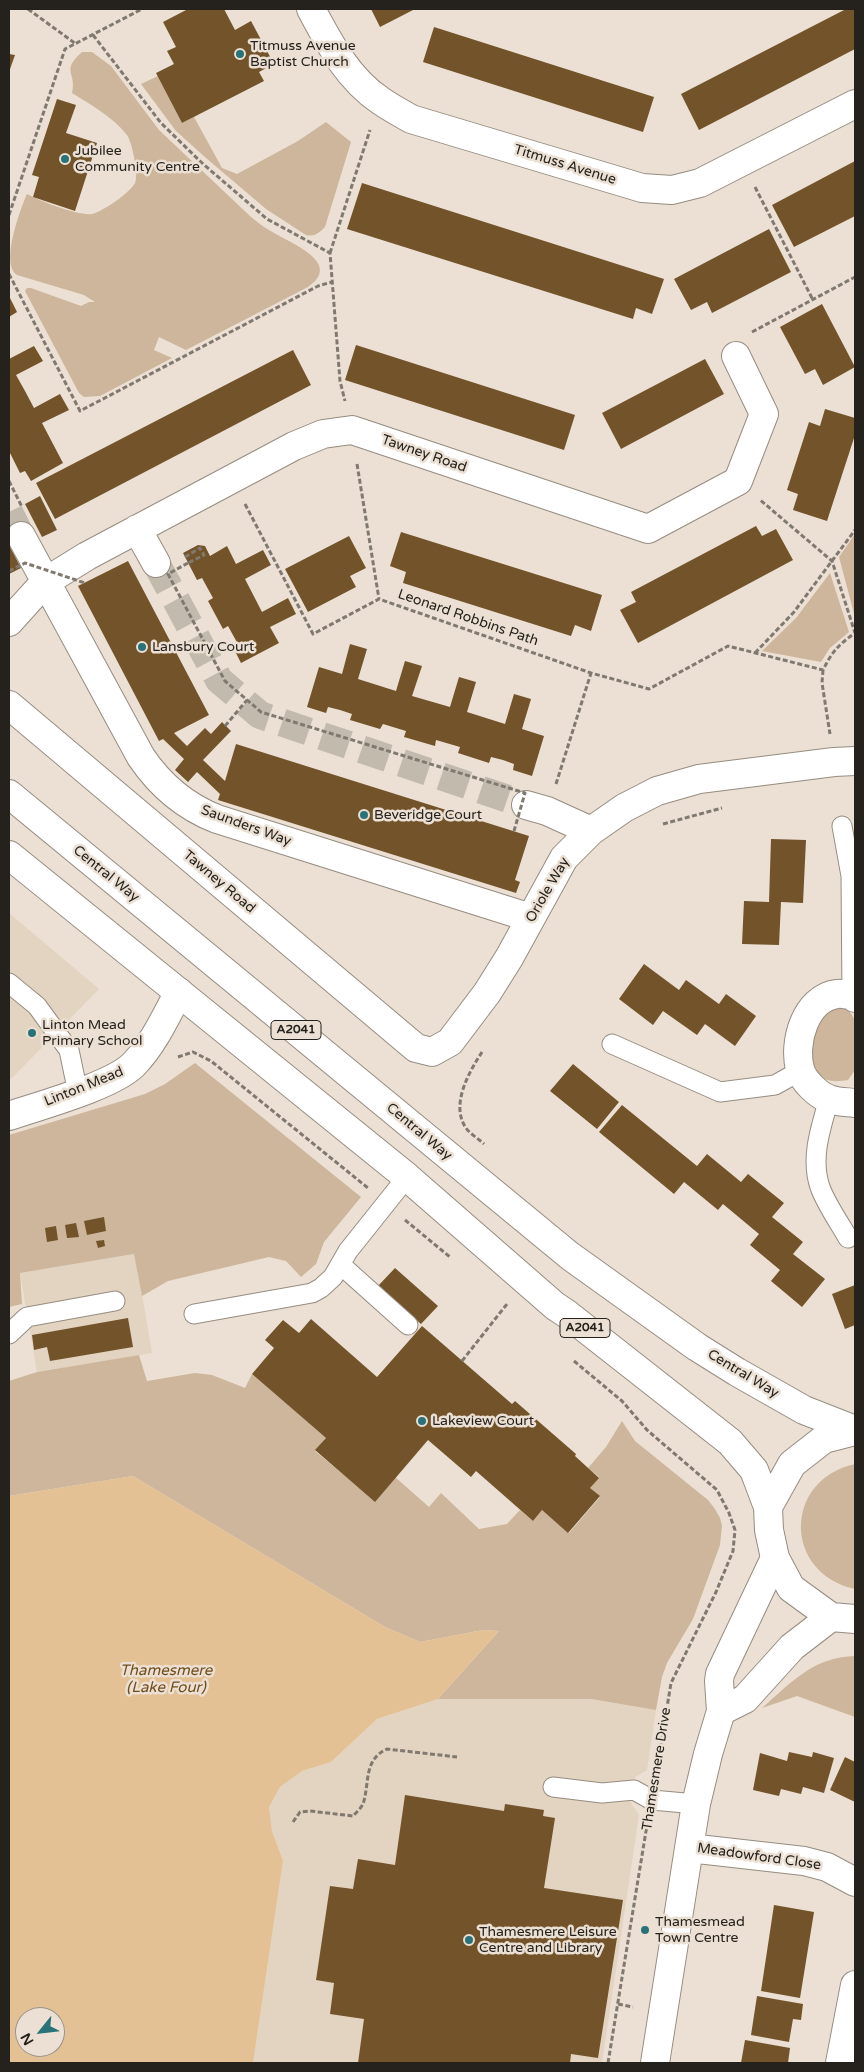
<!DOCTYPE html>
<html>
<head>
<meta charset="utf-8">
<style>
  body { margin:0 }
  #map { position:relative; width:864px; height:2072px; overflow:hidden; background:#ebe0d3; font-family:"Varela Round",sans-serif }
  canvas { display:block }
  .frame { position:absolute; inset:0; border:10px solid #25211c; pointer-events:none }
  .north { position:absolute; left:15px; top:2007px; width:50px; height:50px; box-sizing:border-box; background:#ebe0d3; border:1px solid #9c948a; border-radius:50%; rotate:241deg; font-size:14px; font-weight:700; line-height:20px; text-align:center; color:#25211c }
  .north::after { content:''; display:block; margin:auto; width:18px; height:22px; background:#287278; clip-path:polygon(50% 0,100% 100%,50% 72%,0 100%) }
</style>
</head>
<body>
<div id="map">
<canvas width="864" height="2072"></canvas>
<div class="frame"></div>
<div class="north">N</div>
</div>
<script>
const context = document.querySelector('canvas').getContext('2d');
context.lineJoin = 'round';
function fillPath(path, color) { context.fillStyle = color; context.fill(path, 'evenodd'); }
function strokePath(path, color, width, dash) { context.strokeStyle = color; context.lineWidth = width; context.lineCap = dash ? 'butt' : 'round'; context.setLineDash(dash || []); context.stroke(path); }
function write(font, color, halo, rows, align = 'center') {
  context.font = font + ' "Varela Round",sans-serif'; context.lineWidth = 5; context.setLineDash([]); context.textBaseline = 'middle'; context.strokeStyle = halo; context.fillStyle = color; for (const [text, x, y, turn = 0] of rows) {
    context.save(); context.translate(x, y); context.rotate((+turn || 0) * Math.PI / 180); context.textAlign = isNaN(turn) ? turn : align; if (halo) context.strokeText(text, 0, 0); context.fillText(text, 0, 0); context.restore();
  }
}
fillPath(new Path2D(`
  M9 913 99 989 12 1078H9Z
  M135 1254 152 1353 37 1372 20 1273Z
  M438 1699H591L656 1710 647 1770 635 1777 631 1803 639 1815 602 2063H253L283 1861 272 1831 269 1807 280 1787 302 1771 331 1762 377 1719Z`), '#e3d3c1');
fillPath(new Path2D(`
  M82 52H92L111 66 159 130 250 216C258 223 266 229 276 234 295 245 342 264 308 287L186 350 159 337 154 350 172 358 100 396 84 397 79 393 25 291 27 288H31L81 306 89 302H95L84 295 17 275C0 264 20 210 27 194 40 201 78 216 92 214 102 212 131 192 135 183 139 175 132 142 127 135 113 117 91 105 72 93 77 71 60 72 82 52Z
  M158 76 182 123 194 117 222 168 237 174 298 141 326 122 351 142 325 227C319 233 315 237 306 235L266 209 206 158 176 131 141 84Z
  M855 534V617L839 557Z
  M830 573 849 632 830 648 821 662 762 651 796 618Z
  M838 1007 848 1009 855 1020V1070L848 1080C825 1084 816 1078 811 1056 810 1049 808 1042 810 1036 812 1028 820 1019 824 1011Z
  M195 1063 361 1197 324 1242 316 1264 301 1277 286 1261 269 1257 168 1281 142 1296 134 1254 20 1273 22 1304 9 1307V1135L145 1094 165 1084Z
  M139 1355 147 1381 195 1373 212 1375 245 1388 252 1374 326 1438 315 1451 375 1501 395 1477 429 1507 441 1493 479 1529 507 1524 520 1510 533 1521 542 1510 569 1533 600 1497 590 1488 599 1477 588 1468 606 1447 622 1421 635 1441 708 1500 715 1509 720 1518 722 1526 720 1545 693 1619 667 1663 662 1677 656 1710 591 1699H438L499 1631 483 1630 420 1642 385 1627 133 1476 9 1496V1381L37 1372Z
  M855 1464V1589C783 1573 783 1480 855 1464Z
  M855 1656V1717L797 1696 762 1708C792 1682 813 1657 855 1656Z`), '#cdb69b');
fillPath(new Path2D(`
  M133 1476 385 1627 420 1642 483 1630 499 1631 438 1699 377 1719 331 1762 302 1771 280 1787 269 1807 272 1831 283 1861 253 2063H9V1496ZM25 2017H55V2047H25Z`), '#e4c195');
fillPath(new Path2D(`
  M188 9H224L235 30 251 21 274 64 259 72 264 81 182 123 156 73 174 64 167 51 176 47 163 22Z
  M371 9H415L380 27Z
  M846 9H855V49L699 130 681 94Z
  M434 27 654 97 643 132 423 62Z
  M9 54 15 55 9 72Z
  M57 99 76 105 66 133 97 143 75 211 33 197 39 177 32 175Z
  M855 161V216L794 247 772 205Z
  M362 183 664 279 652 314 636 308 633 319 347 229Z
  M769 229 791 272 712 313 707 302 691 310 674 279Z
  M9 296 17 312 9 317Z
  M822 304 855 367 823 385 815 369 805 374 780 327Z
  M356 345 575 415 564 450 345 380Z
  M34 346 43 361 16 375 25 391 34 408 60 394 69 410 42 423 63 463 31 481 25 471 20 473 9 451V443L10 442 9 439V359Z
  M293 350 311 385 55 519 36 483Z
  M705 359 724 394 621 449 602 413Z
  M825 409 855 418V435L827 521 793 510 798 494 787 490 809 422 820 426Z
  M40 496 57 530 42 537 25 504Z
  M756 526 762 536 776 529 793 560 638 643 620 610 636 602 631 592Z
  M401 532 602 595 591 631 575 625 571 636 403 583 406 572 390 566Z
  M349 536 366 568 350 576 356 587 308 612 285 569Z
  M9 545 21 568 9 574Z
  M198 545 205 546 210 556 227 546 236 564 263 550 271 565 245 579 262 612 288 598 296 614 270 627 279 643 241 663 234 649 239 646 228 626 223 629 208 601 213 598 202 578 197 580 183 553Z
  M128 561 209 715 174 733 187 746 205 728 211 734 222 722 231 731 203 760 225 781 236 744 529 836 515 880 520 882 516 893 218 800 220 794 197 772 188 782 175 770 184 759 163 739 159 741 78 586Z
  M350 644 367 649 358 679 396 691 405 661 422 666 412 696 450 707 459 677 476 682 467 712 505 724 514 694 531 699 522 729 544 736 532 776 513 770 514 764 503 760 491 757 489 763 458 753 460 747 436 740 435 746 404 737 406 731 383 724 380 729 350 720 352 714 340 710 328 707 326 713 307 707 319 667 342 674Z
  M771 839 806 840 803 903 781 902 779 945 742 944 744 901 769 902Z
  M644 964 679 990 686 980 719 1004 726 994 756 1016 735 1046 705 1024 697 1035 663 1011 653 1025 619 999Z
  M573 1064 619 1102 597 1129 550 1091Z
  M622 1105 697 1166 707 1154 741 1182 748 1174 784 1203 772 1217 803 1242 793 1254 825 1279 802 1307 771 1281 780 1270 750 1245 759 1234 723 1204 718 1210 684 1182 674 1194 599 1132Z
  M104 1217 106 1231 87 1235 84 1221Z
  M76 1223 79 1237 67 1238 65 1225Z
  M56 1226 58 1240 47 1242 45 1228Z
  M104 1240 105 1246 98 1248 96 1241Z
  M395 1268 438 1306 421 1324 378 1286Z
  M855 1285V1325L845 1329 832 1294Z
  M128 1318 133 1347 50 1361 47 1347 34 1350 32 1335Z
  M311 1319 377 1377 422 1326 512 1404 515 1401 576 1454 575 1456 599 1478 590 1488 600 1496 568 1533 542 1510 533 1521 476 1471 471 1477 428 1440 375 1502 315 1450 326 1438 252 1374 274 1348 265 1340 283 1320 299 1333Z
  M789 1752 812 1757 813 1752 834 1758 824 1793 803 1787 801 1794 781 1789 779 1796 753 1790 760 1753 787 1761Z
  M845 1757 855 1762V1802L830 1790Z
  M405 1795 504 1811 505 1804 544 1810 543 1816 555 1818 544 1888 623 1900 598 2058 571 2054 570 2063H358L364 2019 330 2014 334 1983 316 1980 330 1886 353 1889 358 1859 395 1865Z
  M774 1905 814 1912 800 1998 761 1991Z
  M757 1996 803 2004 801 2020 793 2019 789 2042 751 2035Z
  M745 2040 790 2048 788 2063H741Z`), '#72532a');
strokePath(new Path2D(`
  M9 512 21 536
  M156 563 219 680 260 715 526 805`), '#c3baae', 28, [28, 14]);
const lane = new Path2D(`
  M842 826 851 876 852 995
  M9 983 37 1006 69 1050 78 1093
  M612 1044 720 1092 775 1085 800 1071
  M829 1099C821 1127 810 1158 820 1187 826 1204 839 1222 848 1238
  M341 1265 408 1325
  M194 1314 312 1293 321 1288 333 1277 348 1251 407 1177
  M9 1334 27 1317 115 1301
  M553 1787 602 1793 634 1790 652 1800 696 1804`);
const street = new Path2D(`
  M311 9C329 43 348 79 381 101 391 108 401 113 411 119L642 188 672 190 700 183 855 104
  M137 529 156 563
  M21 536 141 757C160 785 186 807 217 819L531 918
  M9 622 45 582 87 556 294 446 323 434 352 430 648 529 738 481 764 414 736 356
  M9 705 416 1048 432 1052 450 1042 487 993 509 958 564 858 591 831 624 808 657 791 699 779 834 762 855 761
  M526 805 547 811 591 831
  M855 998 852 995C847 995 841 993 837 994 805 998 793 1043 800 1069 803 1081 818 1095 829 1099 836 1102 847 1102 855 1103
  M9 1116C38 1106 116 1085 135 1063 154 1043 166 1016 179 992
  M721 1711 745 1699 792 1647 831 1617
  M689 1848 804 1861 827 1867 855 1882
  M655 2063 696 1804 708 1754 721 1711 719 1681 720 1674 775 1558
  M840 2063 855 1985`);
const primary = new Path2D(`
  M9 794 570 1256 697 1347 737 1372 804 1410 855 1430
  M9 855 407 1177 555 1306 567 1314 730 1442 754 1470 768 1507 769 1530 775 1558 791 1588 831 1617 855 1619
  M768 1507 792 1464 824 1439 855 1431`);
strokePath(lane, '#968c80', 21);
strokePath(street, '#968c80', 30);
strokePath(primary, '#968c80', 30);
strokePath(new Path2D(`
  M28 9 76 44
  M93 35 161 123 202 163 267 219 330 253 340 381 345 401
  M755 187 813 300
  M9 215 65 49 142 9
  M330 253 370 130
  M9 274 80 411 318 286 332 282
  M752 332 855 277
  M357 464 379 599
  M9 481 22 507
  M245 504 313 634 379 599 591 673 649 689 728 646 823 670C832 652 838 645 855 633L832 561 759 499
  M185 557 200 548 204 555 188 563
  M755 653 794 612 855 530
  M823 670 822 683 830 734
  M556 784 591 673
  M663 824 722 808
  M482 1052C469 1072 450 1105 466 1128 470 1134 479 1139 484 1144
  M178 1057 193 1052 211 1061 368 1188
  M405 1220 450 1257
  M462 1361 507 1304
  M574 1361 622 1401 647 1430 717 1490 729 1513 735 1530 733 1551 716 1592 671 1683 656 1774
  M293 1822 300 1812 310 1811 353 1816C356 1813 361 1808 363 1804 370 1783 363 1760 387 1749L457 1757
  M618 2004 633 2007
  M608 2063 647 1825`), '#807970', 3, [5, 2.5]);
strokePath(lane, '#fff', 19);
strokePath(street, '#fff', 28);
strokePath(primary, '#fff', 28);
strokePath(new Path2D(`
  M188 563 168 574 225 681 261 712 525 793 514 831
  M9 571 25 563 85 583
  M225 726 247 700`), '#807970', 3, [5, 2.5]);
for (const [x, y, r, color] of [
  [240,54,5,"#287278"],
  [65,159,5,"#287278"],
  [142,647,5,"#287278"],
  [364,815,5,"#287278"],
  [32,1033,5,"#287278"],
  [422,1421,5,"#287278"],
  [645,1930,5,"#287278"],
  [469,1940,5,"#287278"]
]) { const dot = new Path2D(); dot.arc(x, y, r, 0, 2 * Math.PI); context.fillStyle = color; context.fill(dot); strokePath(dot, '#ebe0d3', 2); }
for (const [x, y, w] of [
  [296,1030,50],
  [585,1328,50]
]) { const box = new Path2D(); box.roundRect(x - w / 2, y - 9.5, w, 19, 4); context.fillStyle = '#ebe0d3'; context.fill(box); strokePath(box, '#25211c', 1); }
write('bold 12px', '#25211c', null, [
  ["A2041",296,1030],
  ["A2041",585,1328]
]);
write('14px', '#25211c', '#ebe0d3', [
  ["Titmuss Avenue",250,46],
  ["Baptist Church",250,62],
  ["Jubilee",75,151],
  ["Community Centre",75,167],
  ["Lansbury Court",152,647],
  ["Beveridge Court",374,815],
  ["Linton Mead",42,1025],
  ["Primary School",42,1041],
  ["Lakeview Court",432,1421],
  ["Thamesmead",655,1922],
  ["Town Centre",655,1938],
  ["Thamesmere Leisure",479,1932],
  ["Centre and Library",479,1948]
], 'left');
write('14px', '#25211c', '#ebe0d3', [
  ["Titmuss Avenue",565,165,17],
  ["Tawney Road",424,454,19],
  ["Leonard Robbins Path",468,618,19],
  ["Saunders Way",246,826,20],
  ["Central Way",106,874,39],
  ["Tawney Road",219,882,40],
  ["Oriole Way",548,890,-60],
  ["Linton Mead",84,1087,-22],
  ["Central Way",419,1132,40],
  ["Central Way",743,1374,31],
  ["Thamesmere Drive",657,1769,-81],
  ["Meadowford Close",759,1857,8]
]);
write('italic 15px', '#704d1b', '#ebe0d3', [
  ["Thamesmere",166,1671],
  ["(Lake Four)",166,1688]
]);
</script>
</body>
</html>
